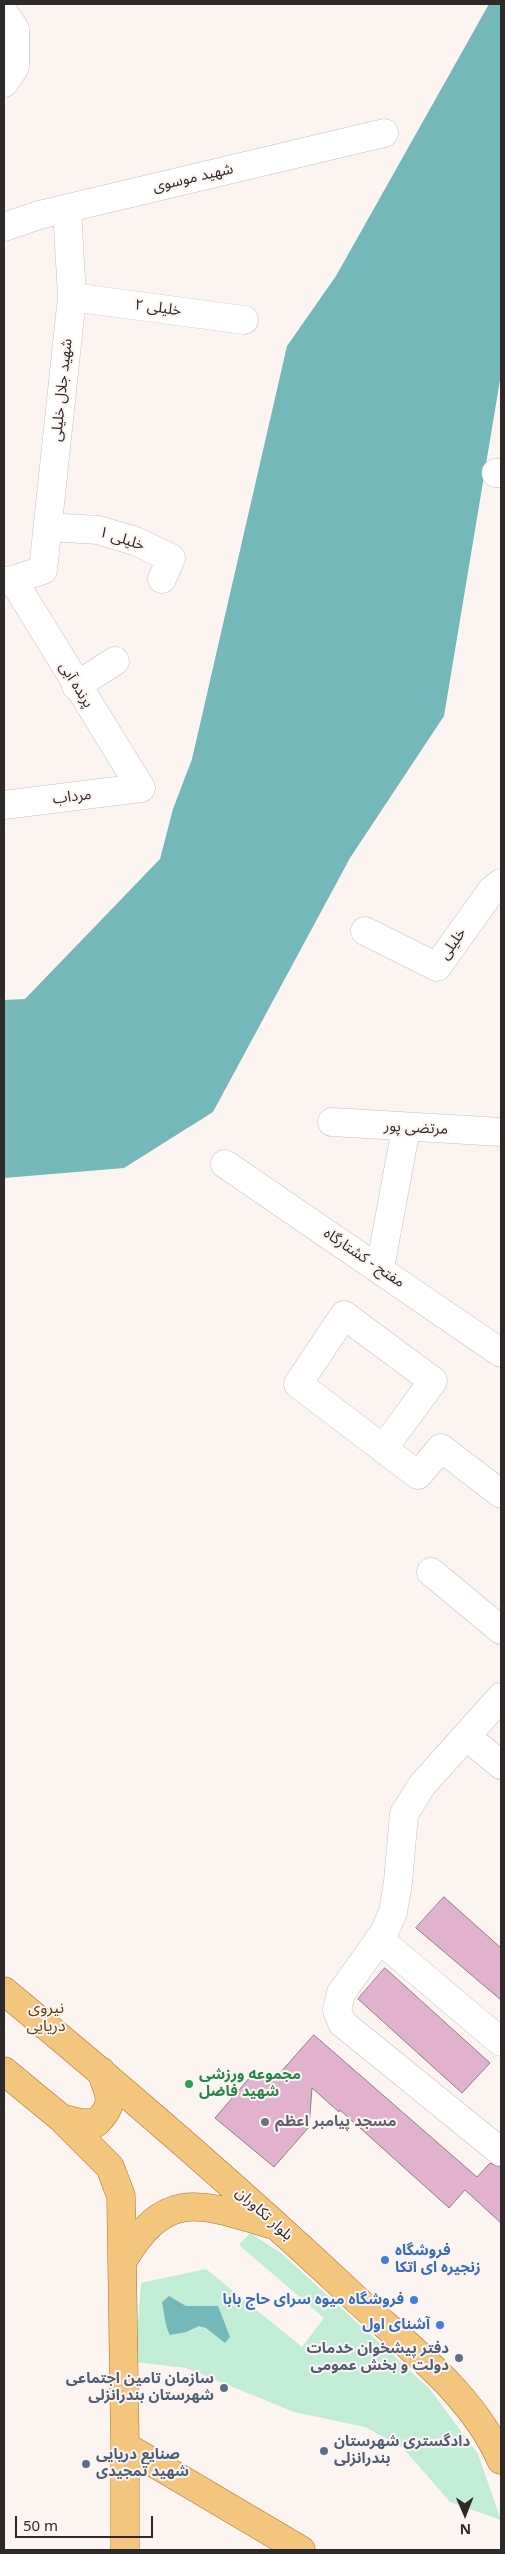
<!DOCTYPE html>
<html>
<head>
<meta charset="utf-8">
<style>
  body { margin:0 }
  #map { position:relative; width:505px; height:2554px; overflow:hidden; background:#fbf4f1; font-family:"Noto Sans",sans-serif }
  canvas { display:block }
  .frame { position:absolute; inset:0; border:5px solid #2d2a29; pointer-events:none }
  .north { position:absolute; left:440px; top:2489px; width:50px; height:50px; -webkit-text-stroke:4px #fbf4f1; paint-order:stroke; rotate:179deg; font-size:14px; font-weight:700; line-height:20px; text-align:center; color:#2d2a29 }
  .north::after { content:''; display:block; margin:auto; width:18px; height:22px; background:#2d2a29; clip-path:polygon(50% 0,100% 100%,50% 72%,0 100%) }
  .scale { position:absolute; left:15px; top:2516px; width:138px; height:22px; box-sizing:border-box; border:2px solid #2d2a29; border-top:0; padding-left:6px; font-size:15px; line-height:18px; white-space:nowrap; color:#2d2a29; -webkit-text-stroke:4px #fbf4f1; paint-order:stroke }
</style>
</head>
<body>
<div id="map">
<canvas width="505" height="2554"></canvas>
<div class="frame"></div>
<div class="north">N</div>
<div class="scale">50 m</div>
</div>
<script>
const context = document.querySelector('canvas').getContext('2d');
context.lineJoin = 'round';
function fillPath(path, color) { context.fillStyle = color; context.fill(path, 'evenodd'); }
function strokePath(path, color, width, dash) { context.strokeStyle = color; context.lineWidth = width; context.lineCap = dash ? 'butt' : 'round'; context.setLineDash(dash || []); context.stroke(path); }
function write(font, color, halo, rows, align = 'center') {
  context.font = font + ' "Noto Sans","Noto Sans Arabic",sans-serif'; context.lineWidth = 4; context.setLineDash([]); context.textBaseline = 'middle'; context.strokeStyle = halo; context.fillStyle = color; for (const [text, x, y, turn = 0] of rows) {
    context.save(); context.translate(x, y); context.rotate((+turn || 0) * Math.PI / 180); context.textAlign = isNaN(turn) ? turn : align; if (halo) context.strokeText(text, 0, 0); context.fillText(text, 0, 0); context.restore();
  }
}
fillPath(new Path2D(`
  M250 2233 281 2253 429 2388 478 2454 501 2520 450 2502 402 2447 365 2427 294 2412 186 2368 135 2362 141 2283 206 2269 302 2347 324 2318 239 2245Z`), '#c1edd7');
fillPath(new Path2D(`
  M489 4H501V374L444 716 350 858 213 1112 124 1168 4 1178V1000L25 999 160 859 173 809 192 759 287 346 336 276Z
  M169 2296 186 2306H218L230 2337 225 2343 206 2328 199 2326 186 2332 170 2335C164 2324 165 2314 162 2302Z`), '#74b8ba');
const building = new Path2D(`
  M444 1897 501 1948V2000L416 1928Z
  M385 1968 490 2063 462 2093 358 1999Z
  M314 2035 477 2177 490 2163 501 2167V2223L465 2190 449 2208 340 2110 339 2112 312 2088 309 2127 274 2167 215 2118 251 2076 276 2077Z`);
fillPath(building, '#e1b1ce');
strokePath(building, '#8a8488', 1);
const minor = new Path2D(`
  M4 13 15 29V67L4 83
  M4 227 39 215 384 133
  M72 297 244 320
  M496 473H501
  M48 527 98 530 135 541 171 558 162 579
  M4 581 13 580 43 570 72 297 67 209
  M76 686 115 661
  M4 805 141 788 13 580
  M365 931 437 967 492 890 501 883
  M332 1122 501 1132
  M225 1164 501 1353
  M380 1268 406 1128
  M383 1449 433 1381 344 1315 298 1384 418 1475 441 1448 501 1494
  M431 1572 501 1630
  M501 1697 422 1785 404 1814 398 1882 393 1912 384 1933 341 1993 337 2010 342 2023 501 2152
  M466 1736 501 1765
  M379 1939 501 2042`);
const major = new Path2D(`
  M4 1991C124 2090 242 2192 356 2299 408 2347 472 2393 501 2460
  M4 2071 61 2118 110 2167 121 2196 125 2446 301 2550
  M61 2118 81 2123H96C117 2103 109 2095 101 2071
  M122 2262C165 2188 199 2203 270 2224
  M125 2550V2446`);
strokePath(minor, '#c8c1be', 29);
strokePath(major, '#a97727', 29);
strokePath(minor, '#fff', 28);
strokePath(major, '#f4c67d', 28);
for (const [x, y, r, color] of [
  [189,2084,5,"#2e9e5b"],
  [265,2122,5,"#6b7280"],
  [385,2260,5,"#3f7fe0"],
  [414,2300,5,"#3f7fe0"],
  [440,2325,5,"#3f7fe0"],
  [459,2358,5,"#5c6f8a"],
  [224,2388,5,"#5c6f8a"],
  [324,2451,5,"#5c6f8a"],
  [86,2464,5,"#5c6f8a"]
]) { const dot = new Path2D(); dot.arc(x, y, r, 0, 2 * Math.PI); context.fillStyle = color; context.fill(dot); strokePath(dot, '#fbf4f1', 2); }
write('15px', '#2d2a29', '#fbf4f1', [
  ["شهید موسوی",193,178,-13],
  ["خلیلی ۲",158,308,8],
  ["شهید جلال خلیلی",62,390,-84],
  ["خلیلی ۱",122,539,18],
  ["پرنده آبی",76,685,58],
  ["مرداب",72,797,-7],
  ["خلیلی",453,944,-55],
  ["مرتضی پور",416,1128,3],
  ["مفتح - کشتارگاه",364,1258,34],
  ["بلوار تکاوران",264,2214,42]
]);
write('bold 15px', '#27864d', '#fbf4f1', [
  ["مجموعه ورزشی",199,2075],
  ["شهید فاضل",199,2092]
], 'left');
write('bold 15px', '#5b616d', '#fbf4f1', [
  ["مسجد پیامبر اعظم",275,2122]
], 'left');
write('bold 15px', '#366cbe', '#fbf4f1', [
  ["فروشگاه",395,2251,"left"],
  ["زنجیره ای اتکا",395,2268,"left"],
  ["فروشگاه میوه سرای حاج بابا",404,2300],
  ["آشنای اول",430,2325]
], 'right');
write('bold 15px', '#4e5e75', '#fbf4f1', [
  ["دفتر پیشخوان خدمات",449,2349],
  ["دولت و بخش عمومی",449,2366],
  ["سازمان تامین اجتماعی",214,2379],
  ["شهرستان بندرانزلی",214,2396],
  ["دادگستری شهرستان",334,2442,"left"],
  ["بندرانزلی",334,2459,"left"],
  ["صنایع دریایی",96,2455,"left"],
  ["شهید تمجیدی",96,2472,"left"]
], 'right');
write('16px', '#5f4206', '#fbf4f1', [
  ["نیروی",46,2008],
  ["دریایی",46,2026]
]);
</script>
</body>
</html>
